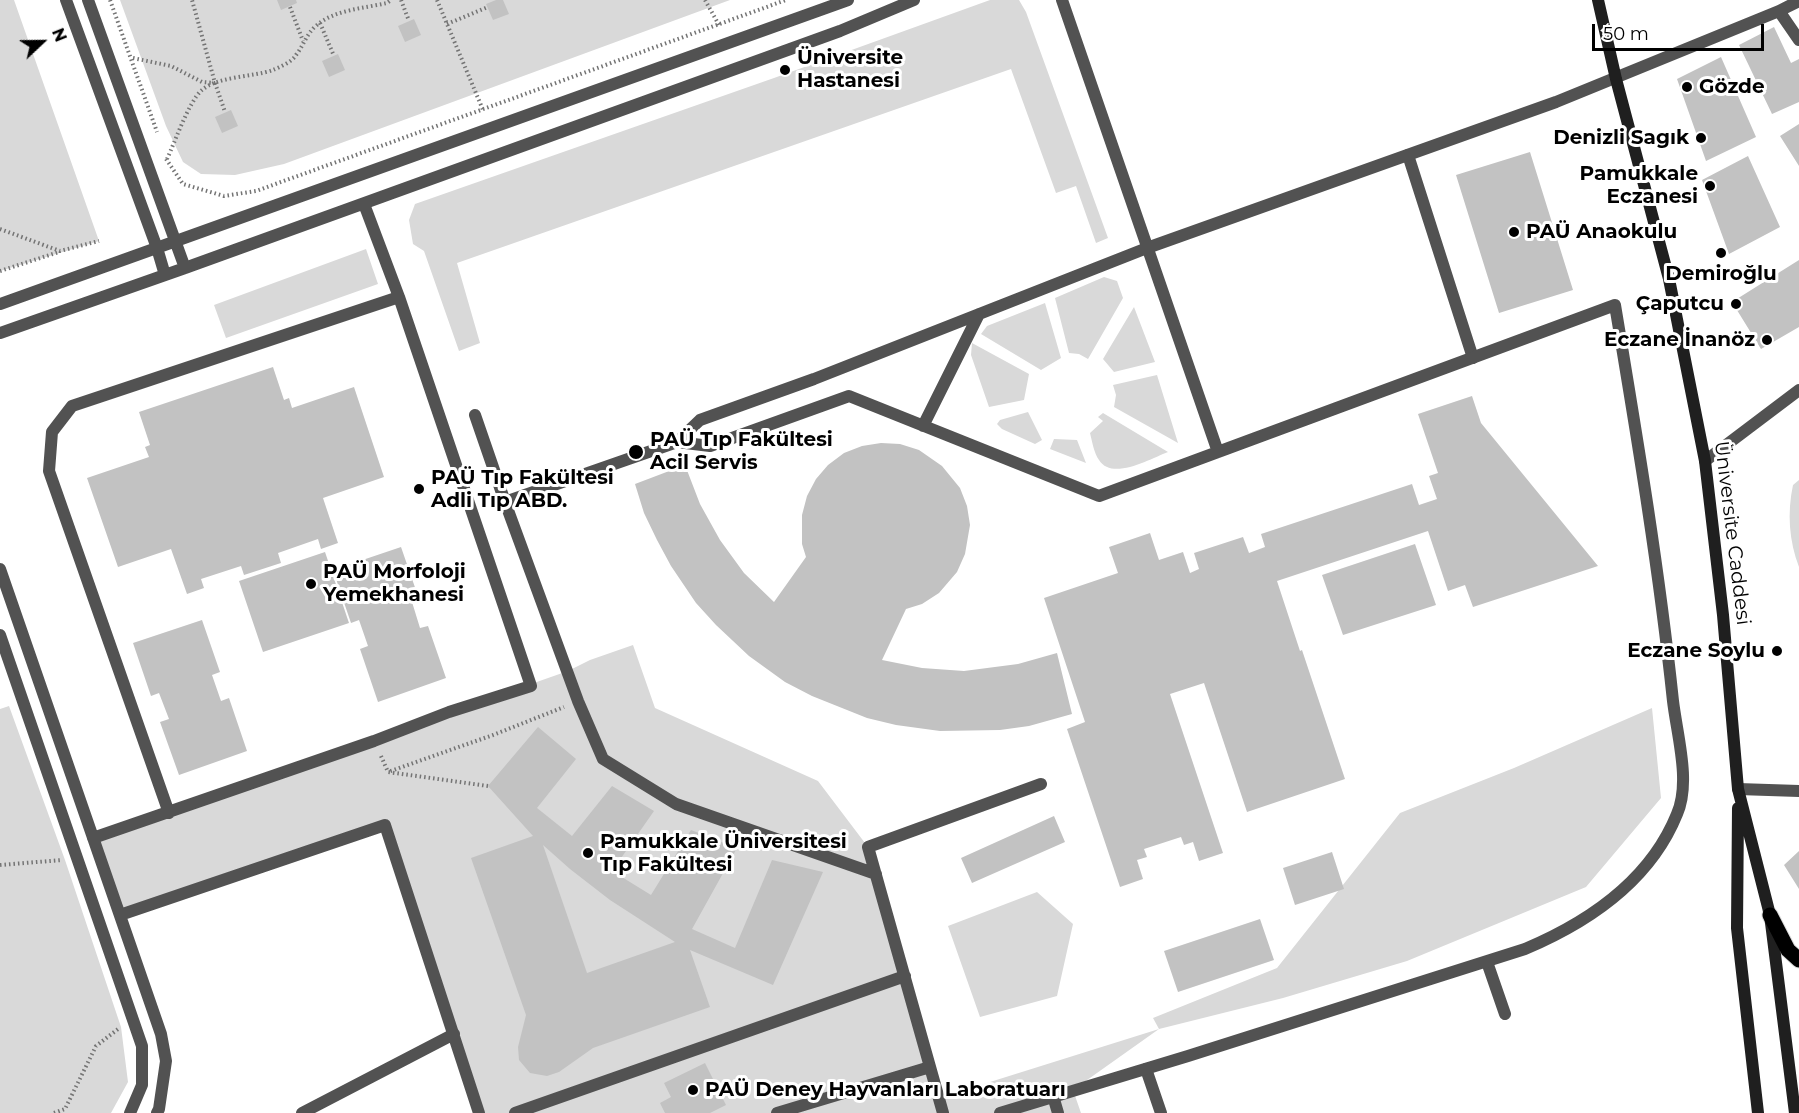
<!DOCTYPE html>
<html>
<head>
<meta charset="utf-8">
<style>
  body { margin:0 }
  #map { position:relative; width:1799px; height:1113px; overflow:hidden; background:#fff; font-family:Montserrat,sans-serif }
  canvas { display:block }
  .north { position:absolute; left:12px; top:12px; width:60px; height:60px; -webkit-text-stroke:4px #fff; paint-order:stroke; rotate:68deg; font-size:16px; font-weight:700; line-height:24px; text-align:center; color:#000 }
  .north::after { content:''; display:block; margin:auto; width:21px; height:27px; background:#000; clip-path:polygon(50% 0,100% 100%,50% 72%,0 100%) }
  .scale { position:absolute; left:1592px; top:24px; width:172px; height:27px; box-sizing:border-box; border:3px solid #000; border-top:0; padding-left:8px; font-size:18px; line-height:21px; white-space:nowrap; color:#000; -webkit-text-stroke:4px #fff; paint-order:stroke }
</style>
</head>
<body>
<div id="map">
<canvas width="1799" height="1113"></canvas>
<div class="north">N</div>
<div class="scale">50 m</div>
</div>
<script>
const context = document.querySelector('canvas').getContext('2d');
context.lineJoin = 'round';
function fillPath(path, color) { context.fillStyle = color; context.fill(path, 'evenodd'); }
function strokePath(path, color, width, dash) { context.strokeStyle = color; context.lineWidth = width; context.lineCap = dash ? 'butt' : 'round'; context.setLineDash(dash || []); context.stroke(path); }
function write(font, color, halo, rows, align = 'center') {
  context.font = font + ' Montserrat,sans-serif'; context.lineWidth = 6; context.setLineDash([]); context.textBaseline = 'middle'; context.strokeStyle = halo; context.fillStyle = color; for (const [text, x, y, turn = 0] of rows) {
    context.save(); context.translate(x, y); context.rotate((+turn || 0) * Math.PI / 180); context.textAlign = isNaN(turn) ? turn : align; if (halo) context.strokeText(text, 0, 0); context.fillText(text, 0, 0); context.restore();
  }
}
fillPath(new Path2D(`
  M0 0H14L99 241 0 271Z
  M120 0H730L284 164 235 175 201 174 183 162 166 126Z
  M990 0H1019L1026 12 1108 238 1096 243 1076 186 1056 193 1011 69 457 263 480 343 459 351 424 251 413 244 409 220 415 204 774 78Z
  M366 249 378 284 226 338 214 305Z
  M1104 277 1117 281 1123 298 1088 359 1079 354 1069 353 1055 298Z
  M1045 303 1061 358 1041 370 981 334 987 326Z
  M1134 307 1155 362 1114 372 1103 359Z
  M972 343 1029 374 1024 400 989 407 971 355Z
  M1157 375 1178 443 1114 407 1116 395 1113 385Z
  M1028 412 1042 440 1035 444 1002 429 997 424 1000 420Z
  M1103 413 1168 452C1150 459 1112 481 1099 460 1094 453 1092 441 1090 433L1103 421 1098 417Z
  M1054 439 1077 440 1086 463 1050 449Z
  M1799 480V567C1789 541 1787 513 1793 485Z
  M633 645 655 708 818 781 868 847 939 1098 1159 1029 1153 1018 1277 968 1400 813 1514 768 1652 708 1661 798 1586 887 1407 961 1283 998 1159 1029 1073 1090 1081 1113H479L385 825 120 915 93 838 568 671 590 660Z
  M9 706 65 860 121 1027 128 1082 111 1113H0V709Z
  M1037 892 1073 924 1057 996 980 1017 948 926Z`), '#d9d9d9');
fillPath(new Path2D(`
  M277 0H296L297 3 281 10Z
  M496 0H503L509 14 493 20 486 4Z
  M414 19 421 35 405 42 398 26Z
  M1774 27 1791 63 1799 59V102L1772 114 1739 45Z
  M338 54 345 70 329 77 322 61Z
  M1721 57 1756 137 1706 161 1677 79Z
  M231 110 238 126 222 133 215 117Z
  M1799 124V166L1780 136Z
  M1530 152 1573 290 1499 313 1456 175Z
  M1748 156 1780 227 1729 254 1702 180Z
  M1799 260V327L1761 349 1732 302Z
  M273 367 284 400 289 398 292 408 354 387 384 477 323 498 338 543 321 549 318 539 278 553 281 563 244 575 241 566 201 579 204 588 187 594 171 549 118 567 87 478 149 457 145 447 150 445 139 412Z
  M1472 396 1481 423 1598 566 1473 607 1465 585 1448 591 1428 531 1277 581 1300 651 1302 650 1345 779 1247 812 1204 683 1170 694 1223 853 1199 861 1193 842 1184 845 1181 837 1144 849 1147 857 1137 860 1143 879 1120 887 1067 729 1085 722 1044 598 1118 573 1109 547 1150 533 1159 560 1183 552 1190 573 1199 569 1194 553 1243 537 1249 553 1265 547 1261 534 1412 484 1419 505 1437 499 1429 476 1438 473 1418 414Z
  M881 443 900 444 919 450 942 466 960 488 967 506 970 525 965 554 957 572 939 593 922 604 906 609 882 660 922 668 964 671 1018 664 1057 653 1072 714 1029 726 1000 730 940 731 896 725 867 718 812 696 785 682 749 656 716 625 696 603 671 566 657 540 644 513 635 484 685 465 700 504 720 540 744 573 774 602 806 557 802 544V515L807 496 816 479 828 465 844 453 862 446Z
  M1415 544 1436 605 1343 635 1322 575Z
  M401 547 419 599 412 602 420 628 428 626 446 678 378 702 360 649 368 646 359 620 351 623 333 570Z
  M325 552 349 623 263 652 239 581Z
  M202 620 220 672 212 675 221 701 229 698 247 751 179 775 160 722 169 719 159 693 151 696 133 643Z
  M538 727 576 759 537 808 572 836 612 786 654 811 612 871 651 895 691 830 737 848 692 929 735 948 772 860 823 872 773 985 690 950 710 1007 593 1048 559 1072 547 1076 530 1073 519 1060 518 1047 526 1015 471 858 533 836 488 786ZM543 845 570 869 610 900 675 942 587 973Z
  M1054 816 1065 842 972 883 961 858Z
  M1799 851V889L1784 865Z
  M1332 852 1344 889 1295 905 1283 868Z
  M1260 919 1274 960 1178 992 1164 951Z
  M705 1063 726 1105 710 1113H665L660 1103 671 1097 664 1083Z`), '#c2c2c2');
const primary = new Path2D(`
  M1770 915 1788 950 1799 960`);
strokePath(primary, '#dbdbdb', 17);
strokePath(new Path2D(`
  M110 0 157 132
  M401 0 409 21
  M437 0 483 110
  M705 0 719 25
  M290 7 303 41
  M320 23 334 56
  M447 24 488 7
  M133 58 171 66 202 82 215 83 192 0
  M215 83 225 112
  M166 159 183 184 224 196 256 191 786 0
  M167 159C175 142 189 101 202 90 218 76 254 77 273 70 280 67 292 62 296 55 304 45 306 34 317 25 334 10 365 8 387 3L391 0
  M0 229 60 251 99 241
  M0 271 59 252
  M381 756 388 772
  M488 786 388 772 493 735 564 707
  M0 865 62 860
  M54 1113 65 1109 96 1046 118 1029`), '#747474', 4, [1.5, 3]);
strokePath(new Path2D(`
  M1408 155 1473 358
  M475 415 505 502
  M1487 962 1505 1014
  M1146 1069 1161 1113
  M1053 1096 1058 1113`), '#525252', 12);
strokePath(new Path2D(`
  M66 0 157 248 165 275
  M88 0 185 268
  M1062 0 1218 452
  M1779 11 1799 40
  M0 304 848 0
  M0 333 185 268 840 31 914 0
  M923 426 979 314
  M677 442 710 446 849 396 1099 496 1615 305C1637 437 1659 568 1673 701 1677 735 1691 782 1677 814 1650 881 1589 922 1525 949L1188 1056 1000 1113
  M1705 461 1799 390
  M0 569 161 1034 166 1061 159 1109 157 1113
  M0 635 142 1046V1085L130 1113
  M169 813 49 471 52 432 72 406 399 297
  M93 838 374 741 449 712 531 686 399 297 364 204
  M876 874 676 804 603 759 578 701 505 502 677 442 700 420 814 379 1147 248 1556 102 1779 11 1799 1
  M120 915 385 825 479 1113
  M302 1113 454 1034
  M515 1113 905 976
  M777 1113 930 1067
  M943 1113 868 847 1041 784`), '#525252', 12);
strokePath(new Path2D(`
  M1738 789 1799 791`), '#525252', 12);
strokePath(new Path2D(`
  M1598 0 1616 79 1669 279 1705 461 1723 615 1738 789 1770 915 1795 1113
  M1738 808 1737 928 1758 1113`), '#1f1f1f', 12);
strokePath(primary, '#000', 15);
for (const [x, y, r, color] of [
  [785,70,6,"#000"],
  [1687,87,6,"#000"],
  [1701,138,6,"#000"],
  [1710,186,6,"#000"],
  [1514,232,6,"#000"],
  [1721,253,6,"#000"],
  [1736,304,6,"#000"],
  [1767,340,6,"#000"],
  [636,452,8,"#000"],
  [419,489,6,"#000"],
  [311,584,6,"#000"],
  [1777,651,6,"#000"],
  [588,853,6,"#000"],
  [693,1090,6,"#000"]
]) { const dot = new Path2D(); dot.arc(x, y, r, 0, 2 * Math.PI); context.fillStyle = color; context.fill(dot); strokePath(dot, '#fff', 2); }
write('bold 20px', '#000', '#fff', [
  ["Üniversite",797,58],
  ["Hastanesi",797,81],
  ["Gözde",1699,87],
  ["Denizli Sagık",1689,138,"right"],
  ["Pamukkale",1698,174,"right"],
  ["Eczanesi",1698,197,"right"],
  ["PAÜ Anaokulu",1526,232],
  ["Demiroğlu",1721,274,"center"],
  ["Çaputcu",1724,304,"right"],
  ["Eczane İnanöz",1755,340,"right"],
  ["PAÜ Tıp Fakültesi",650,440],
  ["Acil Servis",650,463],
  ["PAÜ Tıp Fakültesi",431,478],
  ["Adli Tıp ABD.",431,501],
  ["PAÜ Morfoloji",323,572],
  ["Yemekhanesi",323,595],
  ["Eczane Soylu",1765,651,"right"],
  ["Pamukkale Üniversitesi",600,842],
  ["Tıp Fakültesi",600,865],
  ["PAÜ Deney Hayvanları Laboratuarı",705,1090]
], 'left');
write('20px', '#000', '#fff', [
  ["Üniversite Caddesi",1732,533,83]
]);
</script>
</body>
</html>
